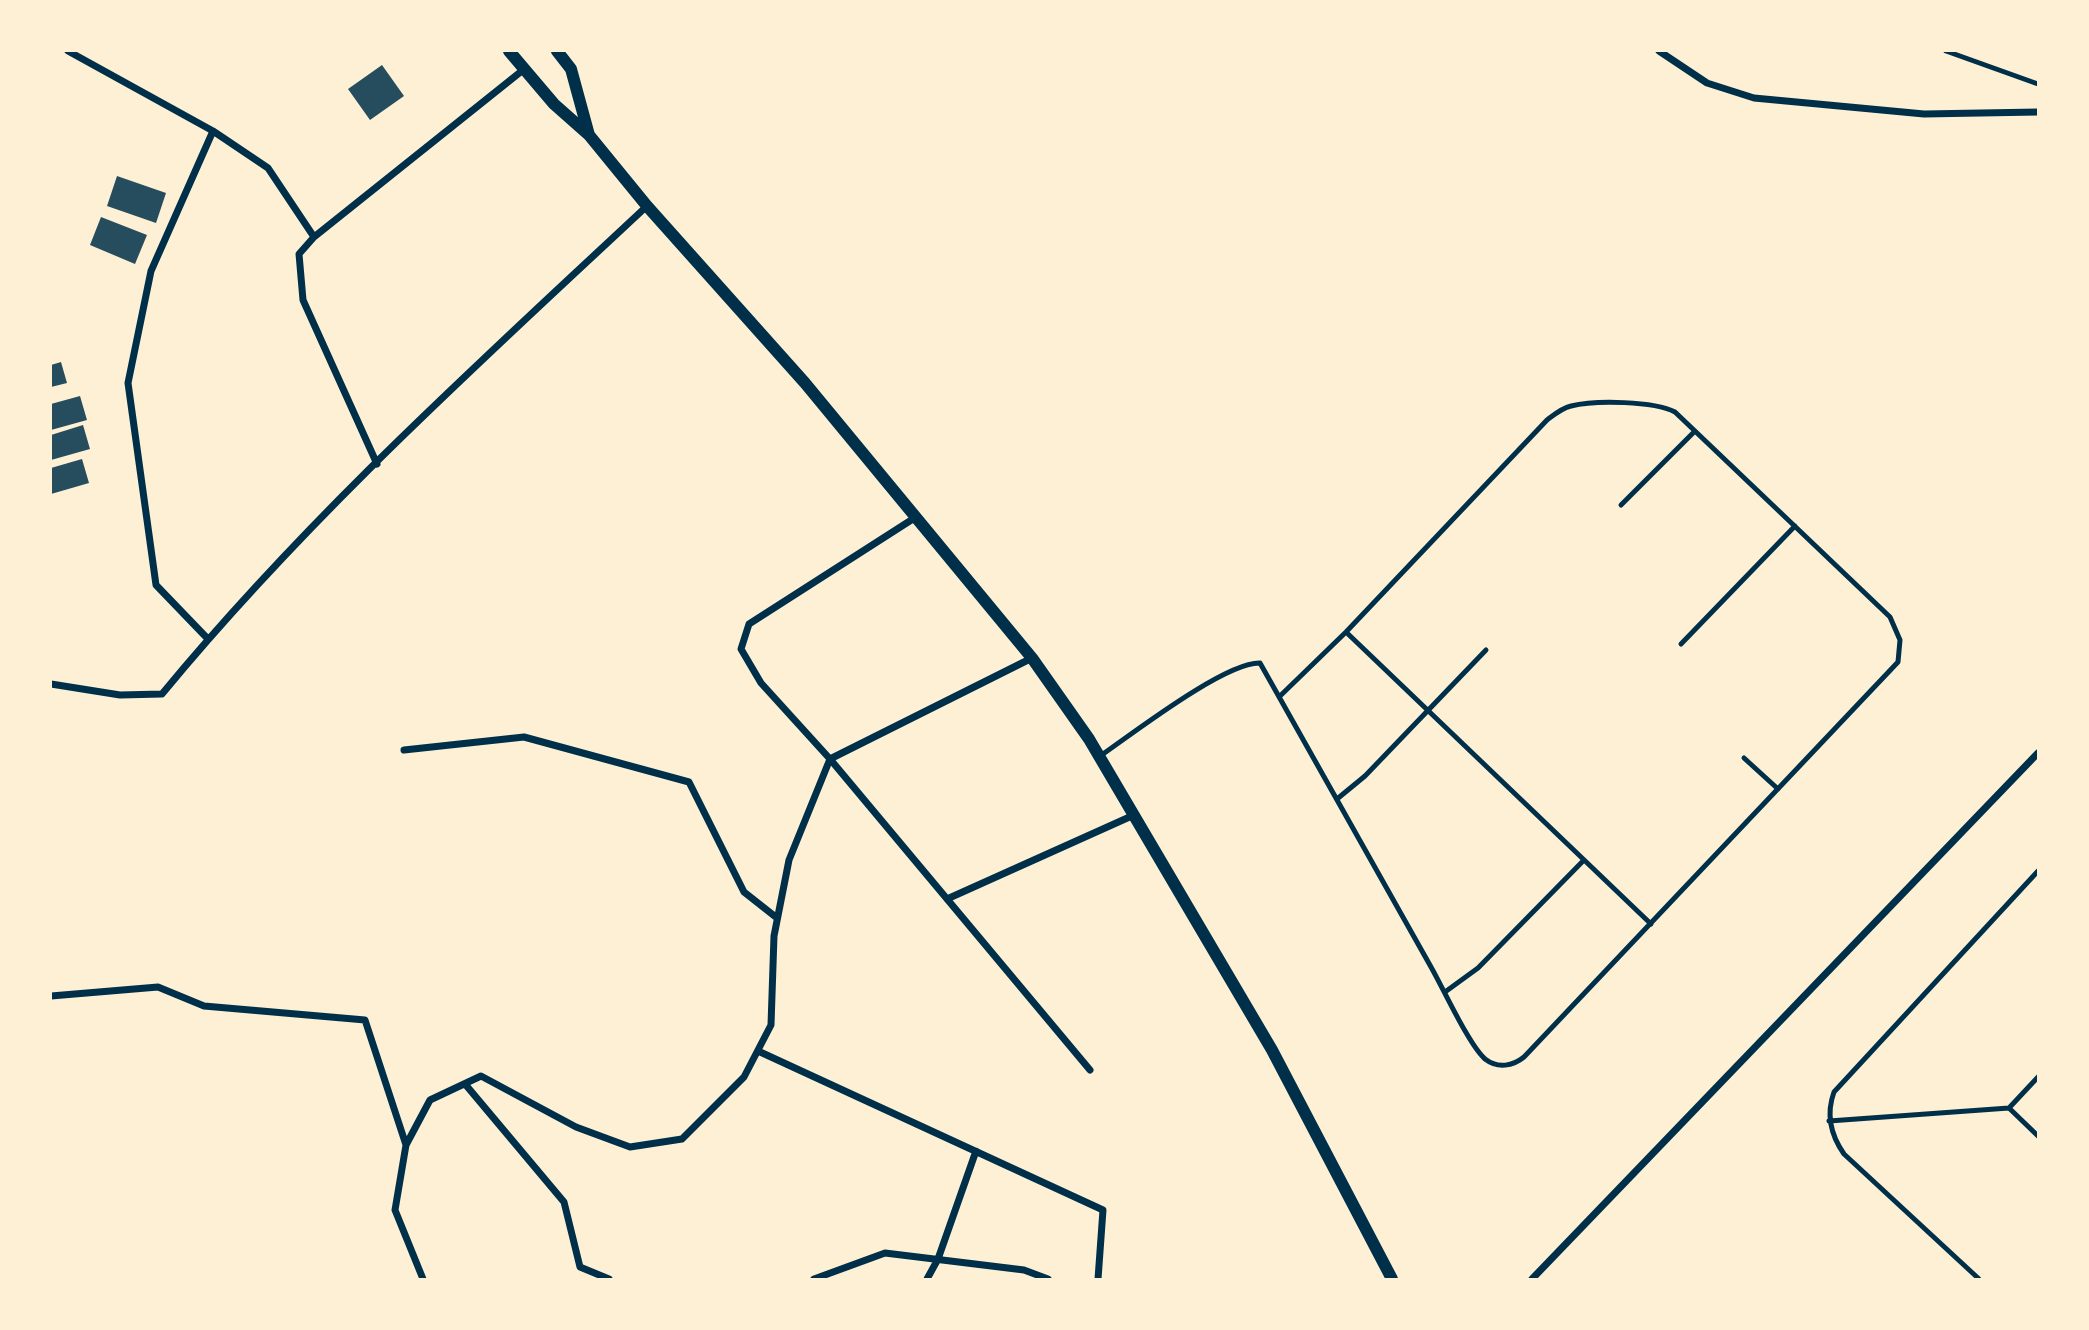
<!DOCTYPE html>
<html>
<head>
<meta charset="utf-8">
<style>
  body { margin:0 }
  #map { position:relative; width:2089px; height:1330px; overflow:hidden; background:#fdf0d5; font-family:"Sofia Sans Condensed",sans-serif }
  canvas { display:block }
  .frame { position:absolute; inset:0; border:52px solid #fdf0d5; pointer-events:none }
</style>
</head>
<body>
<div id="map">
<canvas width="2089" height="1330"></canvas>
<div class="frame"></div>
</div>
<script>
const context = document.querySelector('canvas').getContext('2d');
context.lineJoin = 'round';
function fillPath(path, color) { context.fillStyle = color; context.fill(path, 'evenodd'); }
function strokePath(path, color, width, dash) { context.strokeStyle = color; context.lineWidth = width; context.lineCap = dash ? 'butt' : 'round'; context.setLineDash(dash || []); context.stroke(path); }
fillPath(new Path2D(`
  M382 65 404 96 370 120 348 89Z
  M117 176 166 193 156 223 107 206Z
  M101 217 147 235 135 264 90 245Z
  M61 362 67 383 51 387V365Z
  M80 396 87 420 51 430V404Z
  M83 425 90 449 51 460V435Z
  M82 459 89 483 51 494V468Z`), '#264d5e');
strokePath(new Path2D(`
  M1946 51 2038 84
  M1621 505 1695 431
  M1346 632 1651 924
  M1681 644 1795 526
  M1100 756C1132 734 1225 662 1260 663 1317 764 1374 865 1431 967 1443 988 1469 1045 1485 1059 1498 1069 1513 1066 1524 1057L1898 662 1900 640 1890 617 1675 412C1654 401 1595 400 1571 406 1562 408 1555 414 1547 420L1346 632 1279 697
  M1744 758 1778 789
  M1337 799 1365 776 1486 650
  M1445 992 1478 968 1584 860
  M2009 1108 2038 1136
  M1829 1121 2009 1108 2038 1077
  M1979 1279 1844 1154C1830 1134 1826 1114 1834 1092L2038 871`), '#003049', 5);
strokePath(new Path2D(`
  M68 51 213 131 268 168 314 237
  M1659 51 1707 83 1754 98 1924 114 2038 112
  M377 464 303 300 299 254 314 237 523 70
  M916 517 749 624 741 649 761 683 830 759 1090 1070
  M207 638 156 585 128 383 151 271 213 131
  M51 684 120 695 162 694C308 517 480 362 647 206
  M404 750 524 737 689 782 744 892 777 918
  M947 899 1134 815
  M51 996 158 987 204 1006 365 1020 406 1145
  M758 1051 1103 1210 1098 1279
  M465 1084 564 1202 580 1267 609 1279
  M423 1279 395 1210 406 1145 430 1100 481 1076 576 1127 630 1147 682 1139 744 1077 771 1025 774 936 789 860 830 759 1032 658
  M814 1279 885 1253 1024 1270 1048 1279
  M927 1279 938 1259 976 1151
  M1532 1279 2038 753`), '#003049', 7);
strokePath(new Path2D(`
  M509 51 554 104 589 135 647 206 805 383 1032 658 1089 739 1272 1050 1392 1279
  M557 51 571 69 589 135`), '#003049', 12);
</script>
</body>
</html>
